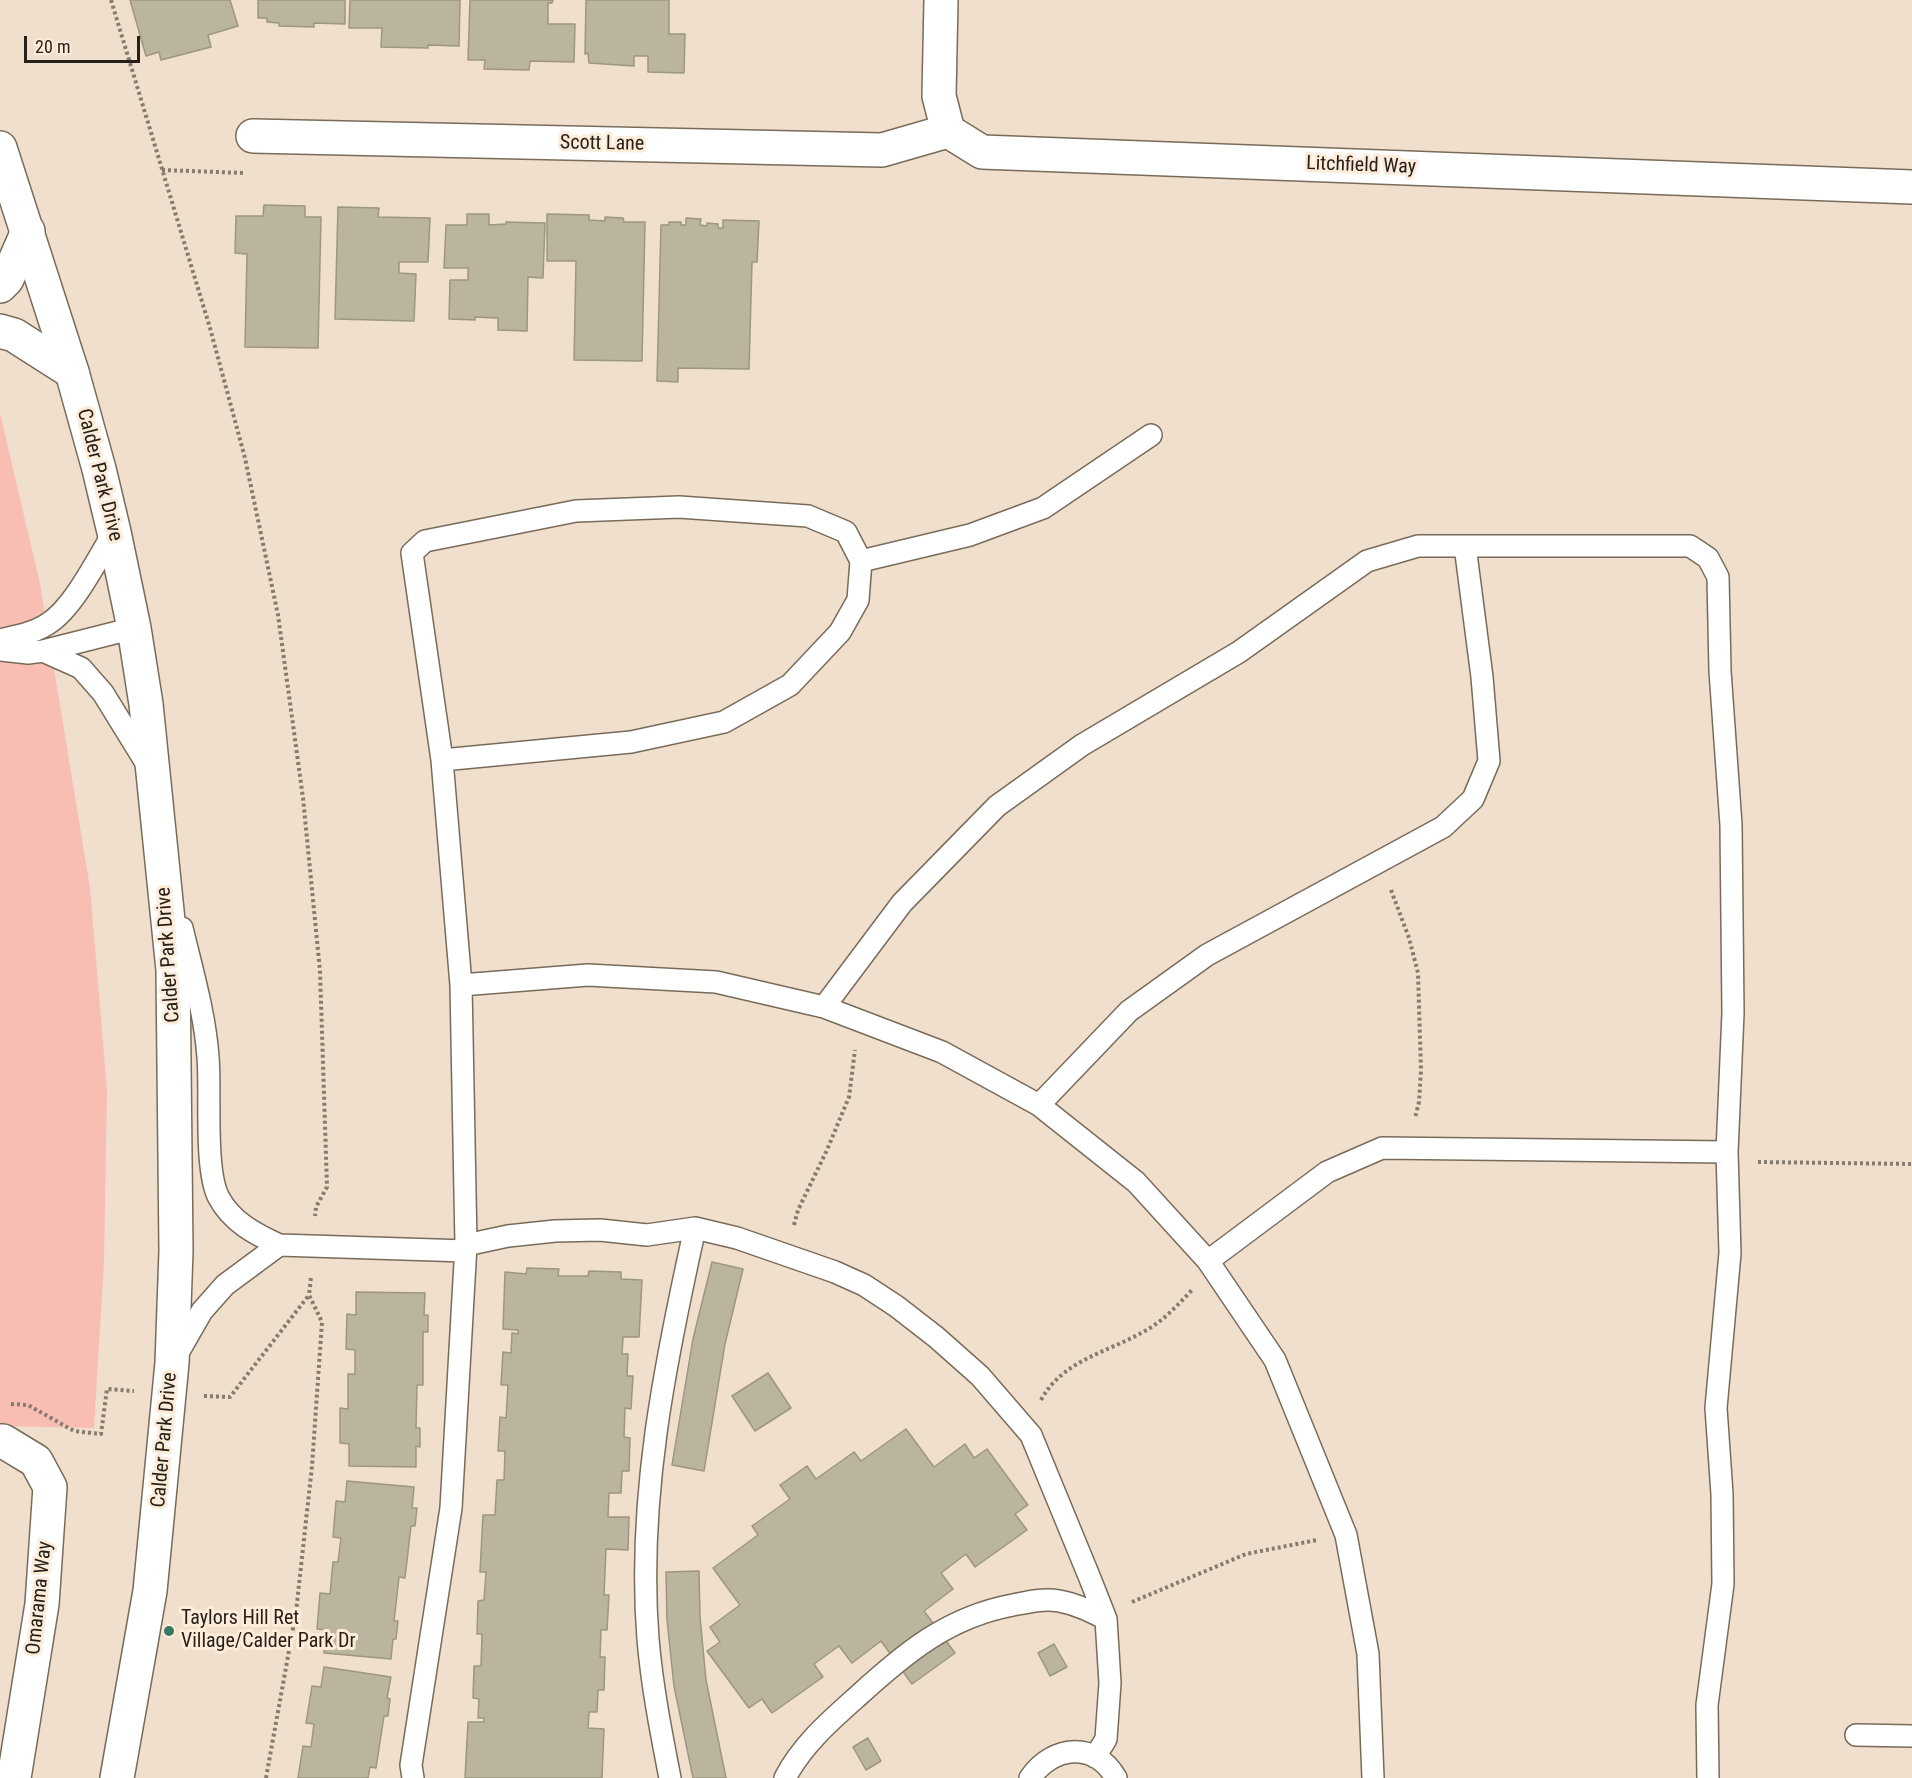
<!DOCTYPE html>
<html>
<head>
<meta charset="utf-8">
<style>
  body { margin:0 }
  #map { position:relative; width:1912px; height:1778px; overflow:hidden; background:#efdfcc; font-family:"Roboto Condensed",sans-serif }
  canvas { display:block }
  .scale { position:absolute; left:24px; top:36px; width:116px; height:27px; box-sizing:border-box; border:3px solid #262019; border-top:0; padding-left:8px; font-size:18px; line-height:21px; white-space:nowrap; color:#262019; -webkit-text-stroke:4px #fcecd9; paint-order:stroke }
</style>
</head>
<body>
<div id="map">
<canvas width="1912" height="1778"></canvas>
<div class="scale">20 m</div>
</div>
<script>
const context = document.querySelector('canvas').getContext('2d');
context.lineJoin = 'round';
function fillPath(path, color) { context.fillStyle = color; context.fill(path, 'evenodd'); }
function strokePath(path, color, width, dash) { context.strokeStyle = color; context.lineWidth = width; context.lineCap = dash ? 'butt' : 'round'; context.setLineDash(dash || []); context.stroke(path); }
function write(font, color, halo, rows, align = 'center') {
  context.font = font + ' "Roboto Condensed",sans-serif'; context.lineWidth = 6; context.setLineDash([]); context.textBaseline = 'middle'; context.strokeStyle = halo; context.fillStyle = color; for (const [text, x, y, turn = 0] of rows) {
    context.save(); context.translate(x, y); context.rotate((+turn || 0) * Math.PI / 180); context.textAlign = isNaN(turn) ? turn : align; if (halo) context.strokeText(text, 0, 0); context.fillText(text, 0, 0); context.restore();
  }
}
fillPath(new Path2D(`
  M0 413 40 584 90 888 107 1091 104 1261 94 1428 0 1426Z`), '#f9beb3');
const building = new Path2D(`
  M130 0H230L238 26 208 35 211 47 161 60 159 52 146 56Z
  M258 0H345V24L314 23V27L279 26V23L267 22V18H258Z
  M350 0H460L459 46 428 45V48L381 47 382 28H349Z
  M470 0H553L552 3H548V24H575L574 62 530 61 529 70 484 69 485 60H468Z
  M586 0H669V34H685L684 73 648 72V56H634V66L589 63 588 53 585 54Z
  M264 205 305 206V217H321L318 348 245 347 247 254 235 253 236 216H263Z
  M338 207 379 208 378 217 430 218 428 262H399V273L416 274 414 321 335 319Z
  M467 214H489V225L506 224V222L545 223 543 278 528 277 527 331 498 330V318L475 317V320L449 319 450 280H468V268H444L446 225H467Z
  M547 214 589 215V220L605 221V217L623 218 624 222H645L642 361 574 360 576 261H547Z
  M686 218 701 219 700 225 707 226V223L718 224V228H723V220L759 221 757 262H752L749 369 678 368V382L657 381 661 225H669V222H681V225H686Z
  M712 1262 743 1269 725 1344 704 1471 672 1465 693 1339Z
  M527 1268 559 1269 558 1276H588L589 1271 621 1272V1279L642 1280 639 1337H623L622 1354H628L627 1376H633L631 1409 625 1408 624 1437 630 1438 629 1471H622L621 1493H609L608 1517H629L628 1550 606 1549 604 1595H609L607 1630H601L600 1657H605L604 1690H598L597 1712H589L588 1728 604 1729 602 1778H465L468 1722H484V1718H478L479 1699 473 1698 474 1666H481L482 1634H477L478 1601 484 1600 486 1572H480L483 1515H495L497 1480H504L505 1451H498L500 1417 506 1418 508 1385H501L503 1352 511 1353 512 1333 518 1334V1330L503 1329 505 1272 526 1274Z
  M356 1292 425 1293 424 1315H428V1332H423V1385H417L416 1428H420V1447L416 1446V1467L349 1466V1444L340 1443V1408L348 1409V1374H355V1350L346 1349 347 1314 356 1315Z
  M768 1373 791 1408 755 1431 732 1396Z
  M906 1429 934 1467 965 1444 974 1458 987 1449 1028 1505 1015 1514 1027 1530 975 1567 966 1554 941 1573 953 1589 924 1611 955 1653 912 1684 881 1641 852 1663 839 1646 814 1664 823 1677 772 1713 762 1699 749 1708 707 1651 720 1642 710 1627 740 1605 713 1568 758 1535 752 1526 790 1499 780 1485 807 1466 816 1479 854 1452 861 1461Z
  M347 1481 414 1487 412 1508H417L415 1526H411L405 1578 399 1577 394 1621H398L396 1639H393L391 1659 324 1653 326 1630 317 1629 320 1593 330 1594 333 1562H338L341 1538 333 1537 336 1501 345 1502Z
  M699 1571 700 1617 706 1680 726 1778H693L674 1686 667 1620 666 1572Z
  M1054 1644 1067 1667 1050 1676 1038 1653Z
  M324 1667 391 1677 387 1698 390 1699 388 1716H384L376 1768 370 1767 368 1778H298L303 1746 311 1747 314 1724 306 1723 312 1686 321 1687Z
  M868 1738 881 1761 866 1770 853 1747Z`);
fillPath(building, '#bbb49e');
strokePath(building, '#9d9681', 1.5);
const service = new Path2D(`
  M861 561 970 535 1043 508 1151 435
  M0 640C16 636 35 633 49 623 74 607 98 558 114 532
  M0 650 28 653 43 651 134 628
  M43 651 81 668 103 693 148 766
  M182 928C192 970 205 1014 208 1057 211 1091 204 1171 219 1198 232 1222 255 1234 279 1245L466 1251
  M461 985 588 975 716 982 824 1007 942 1052 1039 1105 1136 1182 1208 1261 1275 1360 1346 1535 1368 1654 1373 1778
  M824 1007 902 903 997 806 1082 745 1239 652 1367 561 1418 546H1690L1708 558 1718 577 1720 671 1731 825 1733 1013 1727 1152 1730 1253 1716 1408 1722 1494 1723 1584 1707 1705 1708 1778
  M1039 1105 1129 1011 1207 955 1443 827 1473 799 1489 761 1482 677 1465 546
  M466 1245 508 1236 555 1231 600 1230 647 1235 695 1228 737 1238 835 1272 864 1285 896 1306 936 1337 980 1376 1031 1435 1089 1576 1106 1619 1110 1683 1106 1739 1095 1757
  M1208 1261 1327 1172 1382 1148 1727 1152
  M175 1358 202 1311 225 1285 279 1245
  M1856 1735 1912 1736
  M413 1778 411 1765 451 1508 466 1245 461 985 442 760 412 553 425 541 576 511 679 507 808 516 846 532 861 561 858 600 840 632 790 685 724 722 631 742 442 760
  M670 1778C661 1732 652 1686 648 1639 637 1500 665 1363 695 1228
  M785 1778C802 1745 831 1720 858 1696 905 1653 948 1617 1013 1605 1028 1602 1044 1598 1059 1601 1076 1604 1090 1611 1106 1619
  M1030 1778C1053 1745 1095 1741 1116 1778`);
const minor = new Path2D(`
  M941 0 939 96 948 131 982 152 1912 187
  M253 136 882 150 948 131
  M0 286 7 279 28 231
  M0 331 14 335 72 372
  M0 1441H3L36 1461 50 1487 42 1604 14 1778`);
const tertiary = new Path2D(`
  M0 148 72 372 99 469 114 532 134 628 146 704 173 970 176 1251 172 1363 150 1591 117 1778`);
strokePath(service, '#796b5a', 24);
strokePath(minor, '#796b5a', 36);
strokePath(tertiary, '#796b5a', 36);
strokePath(new Path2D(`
  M111 0 210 328 245 458 278 615 303 798 320 971 327 1187 316 1207 315 1216
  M162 170 245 173
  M1391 890 1409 938 1418 973 1421 1070 1419 1102 1415 1118
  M1758 1162 1912 1164
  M794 1225 798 1210 827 1150 849 1097 855 1050
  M204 1396 230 1397 309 1295
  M1041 1400C1063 1360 1106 1353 1143 1332 1162 1322 1177 1306 1192 1290
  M11 1404 28 1405 74 1431 101 1434 107 1389 134 1391
  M1132 1602 1246 1554 1317 1540
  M266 1778 296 1612 312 1466 322 1322 309 1295 311 1277`), '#857b6e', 4, [3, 3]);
strokePath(service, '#fff', 21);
strokePath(minor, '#fff', 33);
strokePath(tertiary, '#fff', 33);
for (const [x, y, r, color] of [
  [169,1631,6,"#387867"]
]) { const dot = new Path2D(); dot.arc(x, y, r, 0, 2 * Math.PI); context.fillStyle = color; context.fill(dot); strokePath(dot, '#fcecd9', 2); }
write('20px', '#262019', '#fcecd9', [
  ["Scott Lane",602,144,1],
  ["Litchfield Way",1361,166,2],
  ["Calder Park Drive",99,475,76],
  ["Calder Park Drive",169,955,-94],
  ["Calder Park Drive",165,1440,-85],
  ["Omarama Way",40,1598,-84]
]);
write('20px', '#262019', '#fcecd9', [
  ["Taylors Hill Ret",181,1619],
  ["Village/Calder Park Dr",181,1642]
], 'left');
</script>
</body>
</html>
